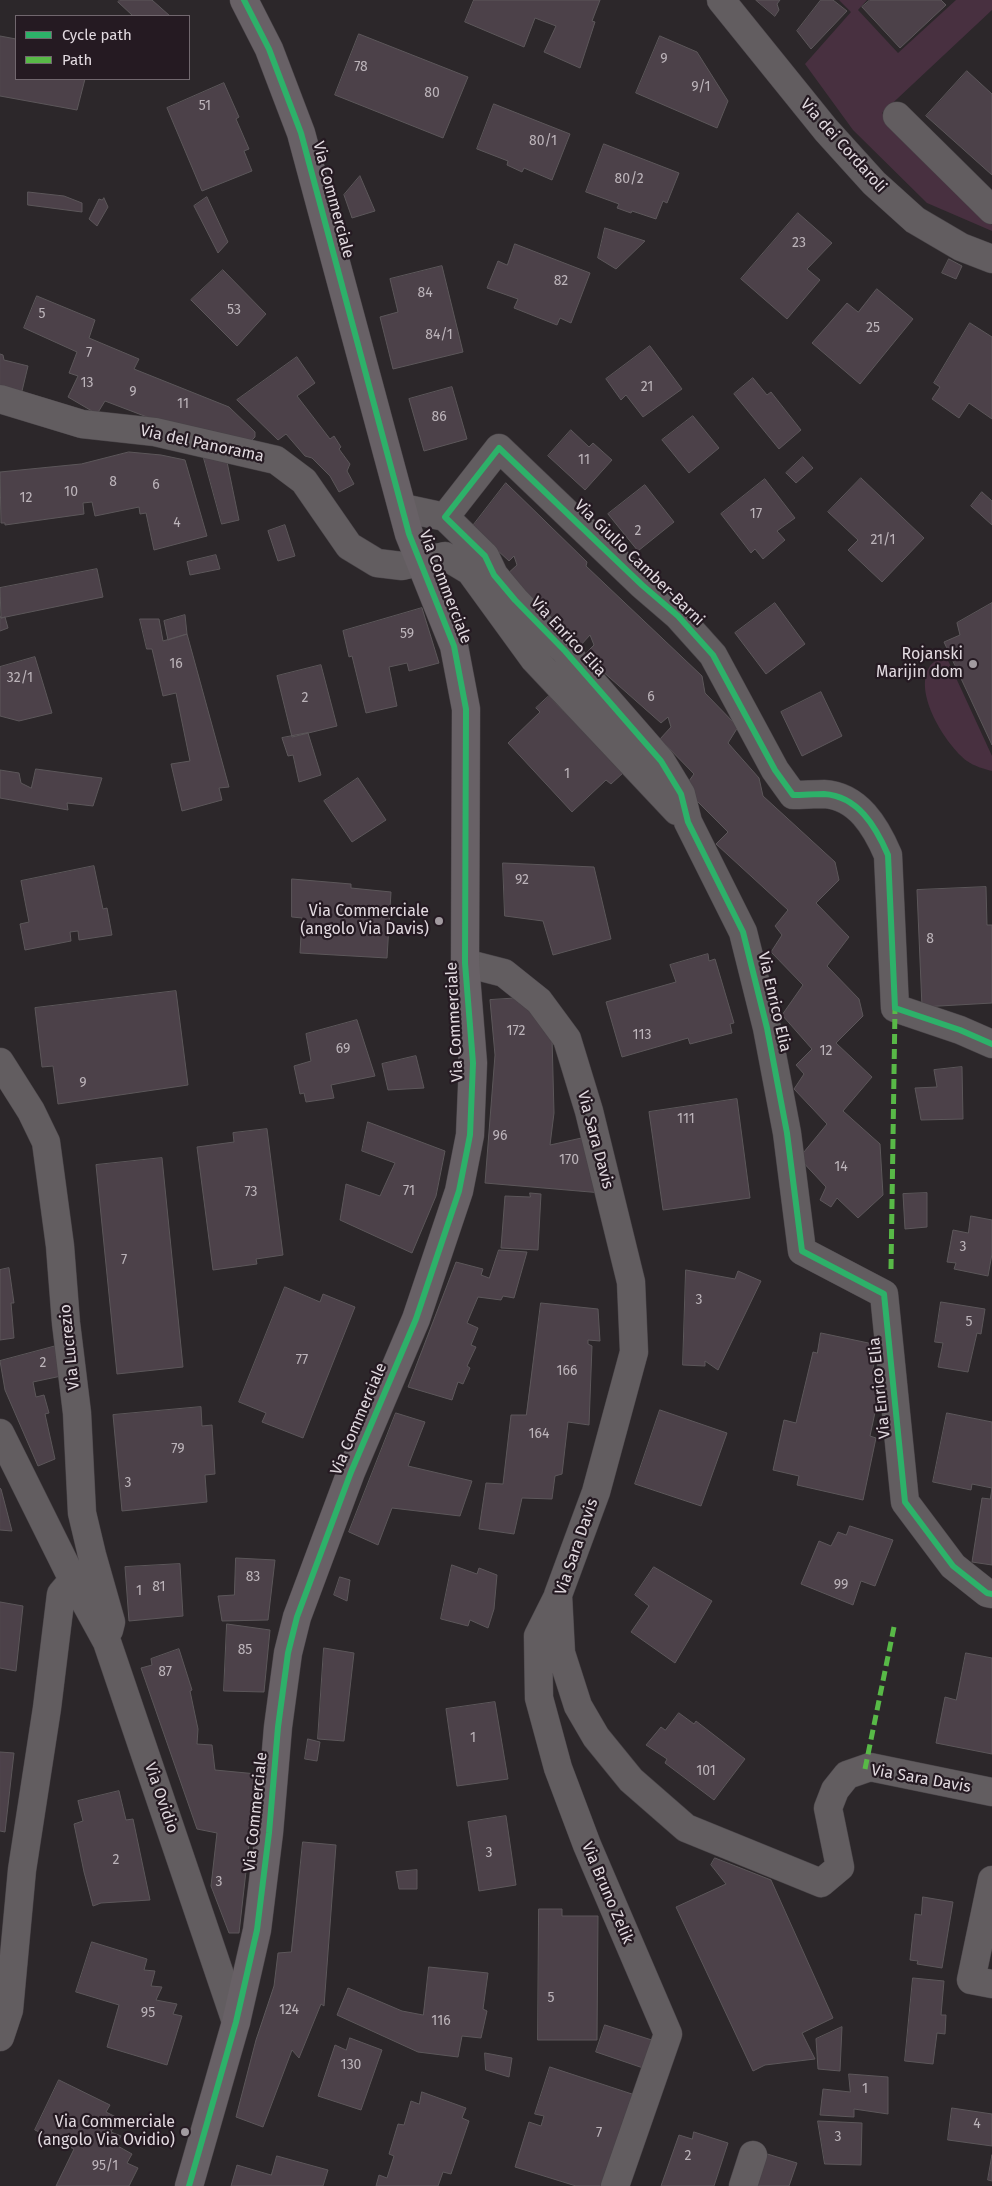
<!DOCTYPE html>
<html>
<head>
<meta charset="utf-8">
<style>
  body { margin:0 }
  #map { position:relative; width:992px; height:2186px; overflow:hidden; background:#2c272a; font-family:"Fira Sans",sans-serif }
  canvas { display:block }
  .legend { position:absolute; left:15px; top:15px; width:175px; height:65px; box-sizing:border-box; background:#251a22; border:1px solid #71676e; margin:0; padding:6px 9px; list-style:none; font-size:15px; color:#e2dae0 }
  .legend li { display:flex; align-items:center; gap:10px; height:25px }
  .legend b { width:25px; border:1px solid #71676e }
</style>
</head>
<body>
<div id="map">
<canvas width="992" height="2186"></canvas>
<ul class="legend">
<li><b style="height:6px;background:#2db169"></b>Cycle path</li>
<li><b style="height:6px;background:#58b947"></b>Path</li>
</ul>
</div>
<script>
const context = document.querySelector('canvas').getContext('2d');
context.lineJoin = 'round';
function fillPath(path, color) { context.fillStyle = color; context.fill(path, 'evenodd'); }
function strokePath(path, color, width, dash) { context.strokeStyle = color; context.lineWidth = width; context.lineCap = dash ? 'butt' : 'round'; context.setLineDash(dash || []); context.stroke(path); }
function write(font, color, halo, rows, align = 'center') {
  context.font = font + ' "Fira Sans",sans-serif'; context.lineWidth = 4.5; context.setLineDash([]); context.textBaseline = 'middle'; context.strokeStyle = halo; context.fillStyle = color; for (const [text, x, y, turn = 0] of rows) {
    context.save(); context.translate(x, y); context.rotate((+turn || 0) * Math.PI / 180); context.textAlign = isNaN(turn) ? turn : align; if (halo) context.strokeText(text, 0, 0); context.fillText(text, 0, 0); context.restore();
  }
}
fillPath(new Path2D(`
  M839 0H867L858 10 898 53 956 0H992V10L882 113 992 225V231L927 203 853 130 805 64 851 12Z
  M945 654 992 756V771C984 769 974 766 967 761 946 745 912 692 930 666 933 662 940 658 945 654Z`), '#483040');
const building = new Path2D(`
  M120 0H152L170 16H133L118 2Z
  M474 0H600L592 21 595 22 580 68 544 52 556 26 535 18 524 47 465 22Z
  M756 0H780L777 4 779 10 775 16Z
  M821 0H833L847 11 811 49 797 31Z
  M870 0H941L946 5 900 48 862 7Z
  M359 34 468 77 443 138 335 95Z
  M0 36 16 39V79H85L77 110 0 96Z
  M660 36 697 52 728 101 717 128 636 93Z
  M967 71 992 94V175L926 116Z
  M224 83 239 117 236 119 249 149 244 151 252 171 202 191 167 108Z
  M494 104 570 134 552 180 524 168 522 172 507 165 508 161 477 149Z
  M604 144 679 173 667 203 663 201 656 219 632 211 631 213 617 208 619 204 586 192Z
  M360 176 375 211 352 218 344 195Z
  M28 192 64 196 82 203V212L28 205Z
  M207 197 228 242 218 253 194 206Z
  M104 198 108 207 97 226 89 219 99 199 102 200Z
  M798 213 832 243 807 269 820 280 787 319 741 279Z
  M605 228 645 241 616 269 598 258Z
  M515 244 590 273 571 323 560 318 557 325 514 308 518 299 487 288 498 261 507 265Z
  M949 259 962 266 956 279 942 273Z
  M442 266 463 352 393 369 380 317 398 312 390 279Z
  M223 270 266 314 237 346 191 300Z
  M877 289 913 319 860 384 812 343 847 303 858 312Z
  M37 296 95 320 89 338 139 359 134 369 229 407 255 432V437L249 443 168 425 105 401 97 414 68 397 78 376 69 373 77 352 24 328Z
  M970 323 992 337V419L969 403 959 418 932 399 940 387 934 383Z
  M650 346 682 389 643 417 626 395 621 400 606 379Z
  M0 354 3 355 4 360 28 366 22 391 0 387Z
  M297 357 315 383 297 396 330 439 334 436 341 447 339 449 350 464 347 471 354 484 339 492 330 476 312 458 305 456 286 434 278 440 237 400Z
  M753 378 767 395 771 392 801 430 779 449 734 394Z
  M452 387 467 439 424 451 409 399Z
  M693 416 719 448 689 473 662 440Z
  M571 430 589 447 593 443 612 460 585 490 548 456Z
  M202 451 226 457 239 520 222 524Z
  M129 452 161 455 185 460 207 536 154 550 146 513 140 514 139 507 95 516 92 502 83 503 84 514 5 525V523H1L0 472 81 464Z
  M803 457 813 468 796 483 786 473Z
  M861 478 924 538 882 582 848 550 858 540 828 512Z
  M765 479 795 518 777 531 785 540 763 559 755 549 751 553 721 514Z
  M506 483 587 562 586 566 702 676 705 693 738 727 728 743 759 778 763 796 835 862 839 880 816 903 849 937 827 966 859 999 863 1016 836 1043 872 1077 843 1111 880 1144 883 1195 858 1218 837 1198 831 1207 820 1200 826 1187 799 1158 827 1124 794 1089 804 1074 796 1065 812 1049 782 1015 803 985 771 952 782 935 775 926 788 910 716 844 728 832 684 788 694 774 660 739 671 727 668 717 661 723 584 655 594 645 590 635 580 646 539 613 505 576 517 565 514 556 509 561 472 527Z
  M645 485 674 522 638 551 608 514Z
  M982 492 992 501V525L971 506Z
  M285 525 295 556 278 561 268 531Z
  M216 555 220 569 190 575 187 562Z
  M97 569 103 597 1 618 0 588Z
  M775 603 805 644 766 674 735 633Z
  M992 603V745L944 642 960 635 957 623Z
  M422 608 439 663 409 671 407 663 389 667 397 706 366 713 352 656 349 657 343 631Z
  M185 615 187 634 168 640 164 621Z
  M0 616 1 618 5 617 8 628 0 631Z
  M140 619H159L163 641 187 634 229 787 219 788 222 800 182 811 171 764 190 761 176 693 163 696 152 649H147Z
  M35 657 52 713 19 721 0 716V667Z
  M321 665 337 726 292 737 277 676Z
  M821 692 842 736 802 756 781 712Z
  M549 696 623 773 611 784 606 780 572 812 508 743 540 712 536 708Z
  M308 733 321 775 299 782 293 755 288 756 282 738Z
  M36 769 102 778 93 806 67 803 68 810 0 798V770L19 773 21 783 31 788Z
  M358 778 386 820 352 842 324 801Z
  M503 863 594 867 611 939 553 955 543 921 505 916Z
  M94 866 103 909 107 908 112 935 79 940 78 931 70 932 71 941 25 950 20 924 29 922 21 881Z
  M292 879 351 884V888L391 892 387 958 300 953 302 918 292 917Z
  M986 887 987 925H992V1003L922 1007 917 890Z
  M708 954 709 961 715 959 734 1023 730 1024 732 1033 690 1044 688 1038 622 1057 606 1002 676 982 670 965Z
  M176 991 188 1085 58 1104 53 1066 42 1067 35 1008Z
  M520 998 552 1037 554 1113 550 1145 586 1137 602 1193 485 1183 495 1055 490 1000Z
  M357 1020 375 1076 331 1085 334 1098 306 1102 304 1093 300 1094 294 1066 311 1061 306 1034Z
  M416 1056 424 1088 388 1090 382 1064Z
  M962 1067 963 1119 921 1120 915 1088 937 1087 934 1070Z
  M737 1099 750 1198 663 1210 649 1112Z
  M368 1122 445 1151 436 1196 412 1253 340 1220 346 1184 380 1196 395 1163 362 1151Z
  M267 1129 283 1255 256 1259 257 1264 213 1270 197 1147 234 1142 233 1133Z
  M162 1158 183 1367 117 1374 96 1165Z
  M530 1193 541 1194 538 1250 501 1248 505 1196 530 1197Z
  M927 1193V1227L905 1229 903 1194Z
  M971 1216 992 1220V1254L988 1276 954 1269 956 1263 947 1262 953 1230 968 1233Z
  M499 1250 527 1252 514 1298 503 1296 501 1300 478 1297 467 1323 478 1328 471 1345 476 1347 467 1366 470 1368 463 1384 458 1382 452 1400 408 1387 456 1262 483 1269 481 1275 489 1278Z
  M9 1268 14 1303H11L14 1338 0 1340V1270Z
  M686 1270 735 1279 738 1271 761 1281 718 1370 705 1361V1366L683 1365Z
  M285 1287 320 1302 323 1294 355 1307 303 1438 262 1422 266 1413 239 1402Z
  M941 1302 985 1309 981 1334 977 1333 968 1372 938 1367 943 1343 935 1342Z
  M541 1303 598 1309 600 1341 588 1340V1344L592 1346 589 1425 568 1422 562 1474 555 1476 552 1499 522 1498 514 1534 479 1529 486 1483 503 1484 511 1415H526Z
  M821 1333 878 1345 872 1373 883 1375 870 1436 876 1438 863 1500 797 1485 799 1476 773 1470 784 1420 796 1423 813 1352 817 1353Z
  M60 1345 66 1375 33 1382 36 1397 44 1395 49 1413 45 1414 55 1459 38 1466 5 1390 0 1361Z
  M201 1407 202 1426 212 1425 215 1474 205 1475 207 1502 122 1511 113 1415Z
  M660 1410 727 1433 701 1506 635 1484Z
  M396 1413 425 1422 408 1466 472 1481 460 1516 392 1508 378 1545 349 1532Z
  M947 1413 992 1422V1488L972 1484 971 1490 933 1482Z
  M0 1488 1 1489 12 1531 0 1530Z
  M992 1488V1565L972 1562 982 1498 990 1499Z
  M850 1526 893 1540 875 1586 861 1581 853 1605 801 1584 819 1541 831 1546 838 1532 846 1535Z
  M236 1558 275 1560 268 1620 222 1621 218 1596 234 1595Z
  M180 1564 183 1616 129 1621 125 1567Z
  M452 1565 477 1574 479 1568 497 1575 494 1609 488 1628 470 1620 468 1626 441 1619Z
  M654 1567 712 1601 675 1663 631 1632 649 1606 635 1595Z
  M340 1577 350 1580 347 1601 334 1595Z
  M0 1602 23 1606 16 1671 0 1668Z
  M227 1624 270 1630 264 1692 224 1691Z
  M324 1648 354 1653 344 1741 318 1739Z
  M179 1649 192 1690 190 1691 198 1729 197 1744 212 1745 215 1770 257 1774 239 1933H229L211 1886 217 1833 197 1829 141 1668 152 1665 151 1659Z
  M966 1653 992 1658V1754L936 1743 945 1697 956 1700Z
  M495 1702 508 1779 457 1786 446 1709Z
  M679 1713 694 1724 696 1721 745 1759 714 1800 665 1763 667 1759 646 1745 661 1727 665 1730Z
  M308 1739 320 1742 317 1761 305 1759Z
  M0 1752 14 1753 5 1832 0 1831Z
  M119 1791 126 1820 133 1819 150 1900 101 1903 93 1906 84 1872 74 1824 83 1821 78 1801Z
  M506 1816 516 1885 479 1891 468 1822Z
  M303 1842 336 1845 324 2006 321 2004 299 2058 292 2050 263 2127 236 2117 256 2040 274 1986 278 1953 291 1952Z
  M715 1858 771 1880 833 2018 802 2033 815 2059 765 2065 753 2071 676 1907 726 1884 711 1865Z
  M417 1870V1889H399L396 1872Z
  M923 1897 953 1902 942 1968 917 1964 918 1961 910 1960 915 1914 921 1915Z
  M539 1909H562V1916H598L597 2040H538Z
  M92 1942 147 1959 144 1970 155 1971 151 1986 162 1987 156 2000 177 2004 173 2014 182 2016 167 2065 107 2047 119 2005 76 1992Z
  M429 1967 488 1973 483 2009 487 2011 481 2038 462 2036 458 2057 418 2052 337 2015 348 1988 402 2011 423 2015Z
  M913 1978 944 1981 941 2015H946L945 2034 937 2033 933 2064 905 2061Z
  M605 2025 658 2042 649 2070 596 2052Z
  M842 2027 840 2071 818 2069 816 2039Z
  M350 2038 382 2050 361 2110 318 2096 335 2045 346 2050Z
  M485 2053 512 2058 509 2077 486 2070Z
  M550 2067 635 2095 605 2186H576L515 2167 529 2122 541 2126 544 2116 535 2114Z
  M849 2074 888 2077V2114L854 2109V2117L820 2115 823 2089 850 2092Z
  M59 2080 110 2105 106 2112 118 2118 111 2132 121 2136 116 2145 132 2154 127 2163 138 2168 129 2186H56L74 2149 35 2130Z
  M422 2092 466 2108 462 2118 469 2121 451 2174 443 2172 438 2186H376L379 2175 387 2178 394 2156 389 2154 398 2124 404 2125 411 2101 419 2104Z
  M952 2108 992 2114V2146L948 2140Z
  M818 2121 862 2123 861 2165 825 2164Z
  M694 2132 728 2143 714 2186H661L679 2135 692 2139Z
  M764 2153 797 2163 789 2186H755Z
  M992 2155V2181L988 2180Z
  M277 2156 328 2170 323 2186H231L237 2165 271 2175Z`);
fillPath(building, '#4c4149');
strokePath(building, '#5c575a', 1);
const street = new Path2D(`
  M721 0 826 130 874 183 915 220 961 247 992 259
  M897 116 992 210
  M0 399 82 424 155 432 276 460 304 481 349 546 377 563 402 566 445 556 470 571 534 659 677 811
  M403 508 445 517
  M465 963 504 973 539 1001 567 1039 589 1111 631 1282 634 1352 596 1492 558 1595 561 1653 578 1706 596 1737 631 1780 686 1828 821 1883 840 1867 828 1808 835 1790 847 1775 870 1767 992 1792
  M992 1044 960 1030 895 1008 888 855C876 827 858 796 824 794 814 794 803 795 793 795L775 770 713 655 678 616 642 585 499 448 445 517 485 556 494 575 515 600 565 651 661 761 681 794 688 822 743 932 767 1028 787 1133 802 1251 884 1294 905 1502 953 1566 987 1593 992 1594
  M0 1062 31 1111 46 1142 60 1246 66 1323 77 1413 82 1513 92 1555 111 1622 109 1630
  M0 1433 73 1580 107 1642 236 2022
  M557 1598 538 1636 539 1698 558 1768 587 1845 668 2034 615 2186
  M992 1880 971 1980 992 1984
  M0 2037 9 2010 22 1870 47 1708 61 1594 73 1580
  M743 2186 753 2155`);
const secondary = new Path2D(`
  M189 2186 236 2022 257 1930 269 1833 278 1727 288 1653 297 1617 351 1472 416 1319 459 1191 470 1135 473 1063 465 963 466 709 454 646 409 534 301 133 269 49 244 0`);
strokePath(street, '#494448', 29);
strokePath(secondary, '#494448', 29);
strokePath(street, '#625d60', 28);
strokePath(secondary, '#686166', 28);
strokePath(new Path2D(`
  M891 1269 895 1008
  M865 1769 894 1627`), '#58b947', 5, [10, 5]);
strokePath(new Path2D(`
  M992 1044 960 1030 895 1008 888 855C876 827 858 796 824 794 814 794 803 795 793 795L775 770 713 655 678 616 642 585 499 448 445 517 485 556 494 575 515 600 565 651 661 761 681 794 688 822 743 932 767 1028 787 1133 802 1251 884 1294 905 1502 953 1566 987 1593 992 1594
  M189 2186 236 2022 257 1930 269 1833 278 1727 288 1653 297 1617 351 1472 416 1319 459 1191 470 1135 473 1063 465 963 466 709 454 646 409 534 301 133 269 49 244 0`), '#2db169', 6);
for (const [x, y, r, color] of [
  [973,664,5,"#a29ba0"],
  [439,921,5,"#a29ba0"],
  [185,2132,5,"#a29ba0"]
]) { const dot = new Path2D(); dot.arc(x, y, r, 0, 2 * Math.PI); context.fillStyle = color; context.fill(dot); strokePath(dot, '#251a22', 2); }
write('14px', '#bcb4ba', null, [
  ["9",664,59],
  ["78",361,67],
  ["9/1",701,87],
  ["80",432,93],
  ["51",205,106],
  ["80/1",543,141],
  ["80/2",629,179],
  ["23",799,243],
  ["82",561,281],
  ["84",425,293],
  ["53",234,310],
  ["5",42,314],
  ["25",873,328],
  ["84/1",439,335],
  ["7",89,353],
  ["13",87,383],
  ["21",647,387],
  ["9",133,392],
  ["11",183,404],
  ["86",439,417],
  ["11",584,460],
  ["8",113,482],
  ["6",156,485],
  ["10",71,492],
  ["12",26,498],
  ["17",756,514],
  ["4",177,523],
  ["2",638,531],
  ["21/1",883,540],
  ["59",407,634],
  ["16",176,664],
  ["32/1",20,678],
  ["6",651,697],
  ["2",305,698],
  ["1",567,774],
  ["92",522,880],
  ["8",930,939],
  ["172",516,1031],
  ["113",642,1035],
  ["69",343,1049],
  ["12",826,1051],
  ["9",83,1083],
  ["111",686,1119],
  ["96",500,1136],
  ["170",569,1160],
  ["14",841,1167],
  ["71",409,1191],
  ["73",251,1192],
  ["3",963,1247],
  ["7",124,1260],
  ["3",699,1300],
  ["5",969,1322],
  ["77",302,1360],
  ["2",43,1363],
  ["166",567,1371],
  ["164",539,1434],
  ["79",178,1449],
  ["3",128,1483],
  ["83",253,1577],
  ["99",841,1585],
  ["81",159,1587],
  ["1",139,1591],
  ["85",245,1650],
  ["87",165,1672],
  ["1",473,1738],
  ["101",706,1771],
  ["3",489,1853],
  ["2",116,1860],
  ["3",219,1882],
  ["5",551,1998],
  ["124",289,2010],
  ["95",148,2013],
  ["116",441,2021],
  ["130",351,2065],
  ["1",865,2089],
  ["4",977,2124],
  ["7",599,2133],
  ["3",838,2137],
  ["2",688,2156],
  ["95/1",105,2166]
]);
write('16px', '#e2dae0', '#251a22', [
  ["Via dei Cordaroli",843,146,48],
  ["Via Commerciale",333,200,75],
  ["Via del Panorama",202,444,12],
  ["Via Giulio Camber-Barni",639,563,44],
  ["Via Commerciale",445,587,69],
  ["Via Enrico Elia",568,637,47],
  ["Via Enrico Elia",774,1002,77],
  ["Via Commerciale",455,1022,-93],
  ["Via Sara Davis",595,1140,75],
  ["Via Lucrezio",70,1347,-96],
  ["Via Enrico Elia",880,1388,-96],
  ["Via Commerciale",359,1419,-67],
  ["Via Sara Davis",577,1547,-71],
  ["Via Sara Davis",921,1779,10],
  ["Via Ovidio",161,1798,71],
  ["Via Commerciale",256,1812,-84],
  ["Via Bruno Zelik",607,1893,67]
]);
write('16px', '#e2dae0', '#251a22', [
  ["Rojanski",963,655],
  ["Marijin dom",963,673],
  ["Via Commerciale",429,912],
  ["(angolo Via Davis)",429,930],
  ["Via Commerciale",175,2123],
  ["(angolo Via Ovidio)",175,2141]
], 'right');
</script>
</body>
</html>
